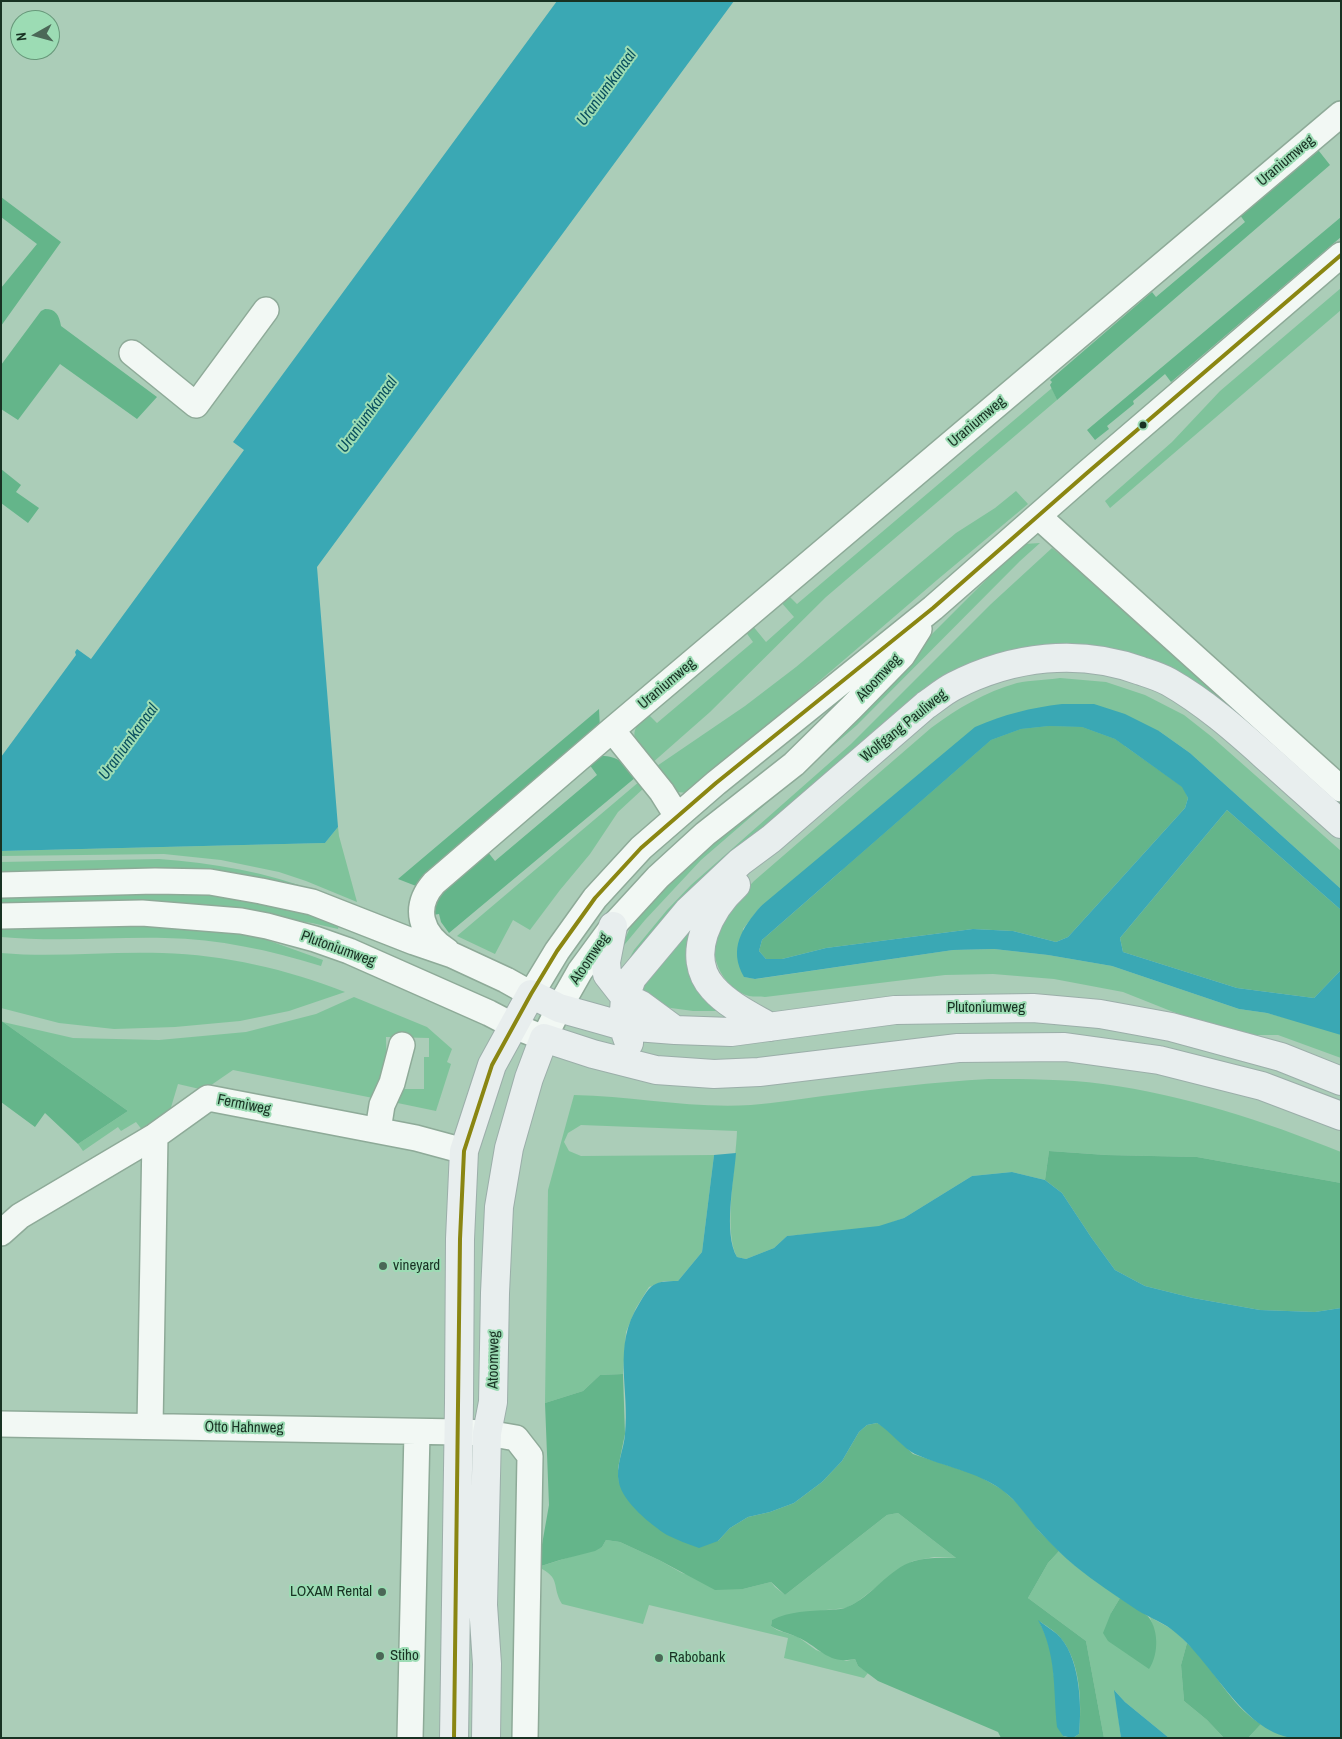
<!DOCTYPE html>
<html>
<head>
<meta charset="utf-8">
<style>
  body { margin:0 }
  #map { position:relative; width:1342px; height:1739px; overflow:hidden; background:#abcdb8; font-family:"Archivo Narrow",sans-serif }
  canvas { display:block }
  .frame { position:absolute; inset:0; border:2px solid #183223; pointer-events:none }
  .north { position:absolute; left:10px; top:10px; width:50px; height:50px; box-sizing:border-box; background:#9cdcb4; border:1px solid #67987a; border-radius:50%; rotate:263deg; font-size:14px; font-weight:700; line-height:20px; text-align:center; color:#183223 }
  .north::after { content:''; display:block; margin:auto; width:18px; height:22px; background:#4b6857; clip-path:polygon(50% 0,100% 100%,50% 72%,0 100%) }
</style>
</head>
<body>
<div id="map">
<canvas width="1342" height="1739"></canvas>
<div class="frame"></div>
<div class="north">N</div>
</div>
<script>
const context = document.querySelector('canvas').getContext('2d');
context.lineJoin = 'round';
function fillPath(path, color) { context.fillStyle = color; context.fill(path, 'evenodd'); }
function strokePath(path, color, width, dash) { context.strokeStyle = color; context.lineWidth = width; context.lineCap = dash ? 'butt' : 'round'; context.setLineDash(dash || []); context.stroke(path); }
function write(font, color, halo, rows, align = 'center') {
  context.font = font + ' "Archivo Narrow",sans-serif'; context.lineWidth = 4; context.setLineDash([]); context.textBaseline = 'middle'; context.strokeStyle = halo; context.fillStyle = color; for (const [text, x, y, turn = 0] of rows) {
    context.save(); context.translate(x, y); context.rotate((+turn || 0) * Math.PI / 180); context.textAlign = isNaN(turn) ? turn : align; if (halo) context.strokeText(text, 0, 0); context.fillText(text, 0, 0); context.restore();
  }
}
fillPath(new Path2D(`
  M1341 288V310L1110 508 1105 501 1172 442 1220 391Z
  M1052 388 1057 400 826 597 710 712 651 764C636 742 624 734 648 714L657 723 753 642 745 631 752 625 766 642 794 617 780 601 788 595 797 604Z
  M1016 491 1028 504 937 580 689 793 676 792 654 768 745 706 796 667 956 533 995 508Z
  M1040 543 1020 561 857 725 701 860 645 920 620 950 635 917 696 853 798 768 1014 552 1024 544Z
  M1052 548 1105 591 1341 799V817L1151 667 980 666 619 977 634 950 667 910 691 885 851 744 991 604Z
  M1060 678 1106 682 1145 695 1184 715 1212 737 1341 851V889L1190 753 1159 731 761 906 743 929 744 977 756 979 953 950 994 949 1048 955 1112 966 1239 1009 1267 1013 1334 1031 1341 1035V1058L1278 1035H1248L1201 1023 1123 992 1054 979 993 974 945 975 765 997C760 996 754 997 749 996 725 990 708 958 716 934 721 918 742 893 754 881L931 728C958 708 985 692 1017 683 1031 680 1046 680 1060 678Z
  M640 781 645 787 618 812 590 854 560 890 530 930 513 920 495 954 457 936Z
  M338 827 339 836 357 902 306 881 279 872 221 860 164 854 1 856V851L325 843Z
  M159 859C213 863 267 872 318 892L1 876V862Z
  M162 893C204 893 247 898 288 907 305 911 322 918 339 923L338 929 312 923 276 918 1 908V895Z
  M700 916 729 1011H693L664 1007 630 993Z
  M1 925 176 926 220 929 259 937 323 960 321 966C269 950 219 939 165 938 110 937 56 942 1 937Z
  M1 953C55 958 109 951 162 953 226 955 286 969 345 992L289 1011 240 1021 175 1027 114 1029 59 1023 1 1008Z
  M354 997 427 1027 452 1049 447 1062 451 1064 436 1111 388 1101 399 1089H424V1057H429V1038L386 1037 387 1078 378 1099 233 1070 204 1090 178 1084 169 1114 143 1131 136 1122 121 1131 118 1127 83 1151 78 1144 128 1111 3 1022 73 1038 159 1040 246 1032 316 1014Z
  M989 1079C1027 1079 1065 1079 1103 1084 1185 1095 1264 1121 1341 1152V1183L1197 1157 1106 1155 1049 1151 1045 1180 1012 1172 972 1176 904 1218 879 1227 787 1236 774 1248 746 1259 737 1257C723 1232 736 1162 737 1131L581 1125 568 1133 564 1142 569 1151 581 1156 714 1155 702 1252 678 1281H664L649 1287 636 1308 626 1332 623 1374 600 1375 583 1391 545 1403 548 1190 574 1095C633 1096 692 1109 751 1105 775 1103 799 1099 823 1096 878 1089 933 1082 989 1079Z
  M898 1513 956 1558 934 1557 913 1561 897 1571 857 1602 846 1608 826 1610 772 1620 771 1626 777 1630 798 1637 816 1650 846 1661 855 1659 858 1666 868 1673 864 1678 784 1658 788 1638 649 1605 643 1624 562 1604C551 1586 562 1578 538 1567L602 1547 606 1540 620 1542 659 1560 682 1573 743 1589 771 1582 775 1587 785 1595 887 1515Z
  M1059 1551 1074 1565 1120 1598 1111 1613 1154 1630 1150 1617 1175 1631 1187 1643 1181 1665 1184 1701 1207 1720 1224 1738H1169L1125 1702 1115 1691 1121 1738H1104L1086 1641 1028 1598 1048 1563Z
  M1261 1724 1291 1738H1248Z`), '#7fc39b');
fillPath(new Path2D(`
  M1315 146 1330 165 1057 400 1050 385 1052 382 1050 380 1152 292 1156 297 1245 222 1237 211Z
  M1 197 61 242 1 326V288L37 244 1 217Z
  M1341 217V237L1171 382 1165 374 1133 401 1134 404 1107 426 1109 429 1095 440 1087 430Z
  M45 309C56 309 59 315 61 326L157 397 137 419 60 364 18 420 1 409V365L41 311Z
  M1 469 21 485 16 492 39 508 28 523 1 503Z
  M599 709 600 729 416 886 398 879Z
  M1049 726 1082 727 1115 739 1183 787 1188 798 1185 808 1068 937 1056 942 1013 931 973 929 826 948 782 959H766L759 951 762 940 991 740 1021 729Z
  M601 756C619 756 625 764 636 777L449 933 441 922 439 914 433 915 435 898 487 851 495 861 597 775 589 764Z
  M1227 810 1341 910V970L1314 998 1237 988 1123 952 1120 938Z
  M1 1021 3 1022 128 1111 78 1144 45 1113 35 1127 1 1102Z
  M1049 1151 1106 1155 1197 1157 1341 1183V1308L1315 1312 1260 1310 1193 1298 1145 1286 1115 1270 1091 1237 1062 1193 1045 1180Z
  M623 1374 625 1434 618 1468 619 1483 718 1541 730 1528 748 1517 770 1512 794 1503 822 1482 842 1461 859 1432 867 1425 877 1423 887 1429 913 1454 977 1475 1003 1490 1020 1506 1039 1531 1059 1551 1048 1563 1028 1598 1086 1641 1104 1738H1073L1079 1734C1082 1703 1081 1659 1058 1635 1053 1630 1045 1625 1039 1621L1046 1636 1052 1656 1056 1697V1714L1063 1736 1069 1738H1001L998 1732 878 1681 858 1666 855 1659C827 1665 819 1646 797 1637 788 1633 779 1631 771 1626L772 1620C790 1611 809 1611 829 1610 835 1609 842 1610 847 1607 872 1597 888 1569 914 1561 927 1557 942 1558 956 1558L898 1513 887 1515 785 1595 771 1582 743 1589 715 1590 659 1560 620 1542 606 1540 602 1547 595 1551 560 1560 538 1567 549 1505 545 1403 583 1391 600 1375Z
  M1120 1598C1127 1603 1147 1613 1150 1619 1159 1633 1158 1656 1149 1669L1108 1641 1103 1633 1111 1613Z
  M1187 1643C1214 1667 1229 1705 1261 1724L1248 1738H1224L1207 1720 1184 1701 1181 1665Z`), '#64b58a');
fillPath(new Path2D(`
  M557 1H734L317 567 338 827 325 843 1 851V757L76 655 75 652 77 649 91 659 244 450 233 442Z
  M1062 704H1094L1125 714 1159 731 1190 753 1341 889V910L1227 810 1120 938 1123 952 1237 988 1314 998 1341 970V1035L1267 1013 1239 1009 1112 966 1048 955 994 949 953 950 755 979 744 977C728 949 742 928 761 906L975 727C1005 714 1030 708 1062 704ZM1049 726 1082 727 1115 739 1182 787 1188 798 1185 808 1068 937 1056 942 1013 931 973 929 826 948 782 959H766L759 951 762 940 991 740 1021 729Z
  M736 1153C734 1181 723 1233 737 1257L746 1259 774 1248 787 1236 879 1226 904 1218 972 1176 1012 1172 1045 1180 1062 1193 1091 1237 1115 1270 1145 1286 1193 1298 1260 1310 1315 1312 1341 1308V1738C1325 1738 1307 1739 1292 1738 1242 1730 1213 1663 1176 1633 1165 1623 1150 1618 1137 1610 1116 1596 1095 1582 1075 1566 1063 1556 1051 1544 1040 1532 1027 1518 1018 1501 1002 1490 976 1471 944 1467 915 1454 904 1449 890 1431 877 1423L867 1425 859 1432 842 1461 822 1482 794 1503 770 1512 748 1517 730 1528 718 1541 699 1548C688 1544 677 1540 667 1535 651 1525 623 1502 619 1483 615 1466 624 1450 625 1434 630 1389 612 1346 639 1304 651 1284 653 1281 678 1281L702 1252 714 1155Z
  M1038 1620C1044 1625 1051 1629 1057 1634 1080 1655 1082 1705 1079 1734L1073 1738 1063 1736 1057 1727C1053 1689 1057 1655 1038 1620Z
  M1114 1690 1125 1702 1169 1738H1121Z`), '#3aa8b4');
const minor = new Path2D(`
  M132 353 196 405 266 310
  M1038 516 1341 789
  M612 730 662 792 677 816
  M1 885 155 881 210 882 261 891 312 902 414 942 452 955 506 980 531 994 557 951 595 898 641 848 716 783 933 608 1087 473 1341 255
  M1 916 142 913 241 921 267 926 315 939 349 951 489 1013 514 1026 544 1038 559 1008 580 971 613 926 658 877 705 834 794 764 852 707 902 656 919 629
  M447 951C421 934 412 908 434 883L612 730 1341 114
  M378 1130 382 1105 392 1083 402 1045
  M1 1233 20 1216 155 1136 208 1098 416 1138 464 1151
  M1 1424 459 1432 487 1433 516 1438 530 1456 525 1738
  M150 1426 155 1136
  M410 1738 417 1432`);
const major = new Path2D(`
  M736 885C710 909 684 956 713 988 728 1005 751 1016 770 1027
  M613 926 606 962 607 974 625 997 641 1005 675 1030
  M629 1043 623 1026 625 997 632 978 688 911 740 862 771 839 926 705C935 699 944 691 954 686 1012 656 1079 648 1141 671 1150 674 1160 677 1169 682 1204 702 1235 729 1265 756 1290 778 1315 801 1341 824
  M454 1738 459 1402 460 1239 464 1151 492 1065 531 994 559 1008 602 1020 623 1026 675 1030 731 1032 895 1010 1033 1008 1100 1014 1171 1027 1281 1057 1341 1081
  M486 1738 487 1664 483 1605 487 1433 493 1402 495 1293 499 1207 509 1148 529 1078 544 1038 593 1054 656 1070 714 1074 759 1072 958 1048 1065 1047 1159 1060 1262 1086 1341 1116`);
strokePath(minor, '#8eaa98', 28);
strokePath(major, '#9baea9', 30);
strokePath(minor, '#f2f8f4', 25);
strokePath(major, '#e8eeee', 28);
strokePath(new Path2D(`
  M454 1738 460 1239 464 1151 492 1065 531 994 557 951 595 898 641 848 716 783 933 608 1087 473 1341 255`), '#8a8612', 4);
for (const [x, y, r, color] of [
  [1143,425,4.5,"#183223"],
  [383,1266,5,"#4b6857"],
  [382,1592,5,"#4b6857"],
  [380,1656,5,"#4b6857"],
  [659,1658,5,"#4b6857"]
]) { const dot = new Path2D(); dot.arc(x, y, r, 0, 2 * Math.PI); context.fillStyle = color; context.fill(dot); strokePath(dot, '#9cdcb4', 2); }
write('15px', '#183223', '#9cdcb4', [
  ["Uraniumweg",1286,161,-40],
  ["Uraniumweg",977,422,-40],
  ["Atoomweg",879,678,-47],
  ["Uraniumweg",667,684,-40],
  ["Wolfgang Pauliweg",904,726,-39],
  ["Plutoniumweg",338,949,20],
  ["Atoomweg",590,959,-56],
  ["Plutoniumweg",986,1008],
  ["Fermiweg",244,1105,11],
  ["Atoomweg",494,1360,-89],
  ["Otto Hahnweg",244,1428,1]
]);
write('15px', '#183223', '#9cdcb4', [
  ["vineyard",393,1266],
  ["LOXAM Rental",372,1592,"right"],
  ["Stiho",390,1656],
  ["Rabobank",669,1658]
], 'left');
write('italic 16px', '#094f5e', '#9cdcb4', [
  ["Uraniumkanaal",607,88,-54],
  ["Uraniumkanaal",368,415,-54],
  ["Uraniumkanaal",129,742,-54]
]);
</script>
</body>
</html>
